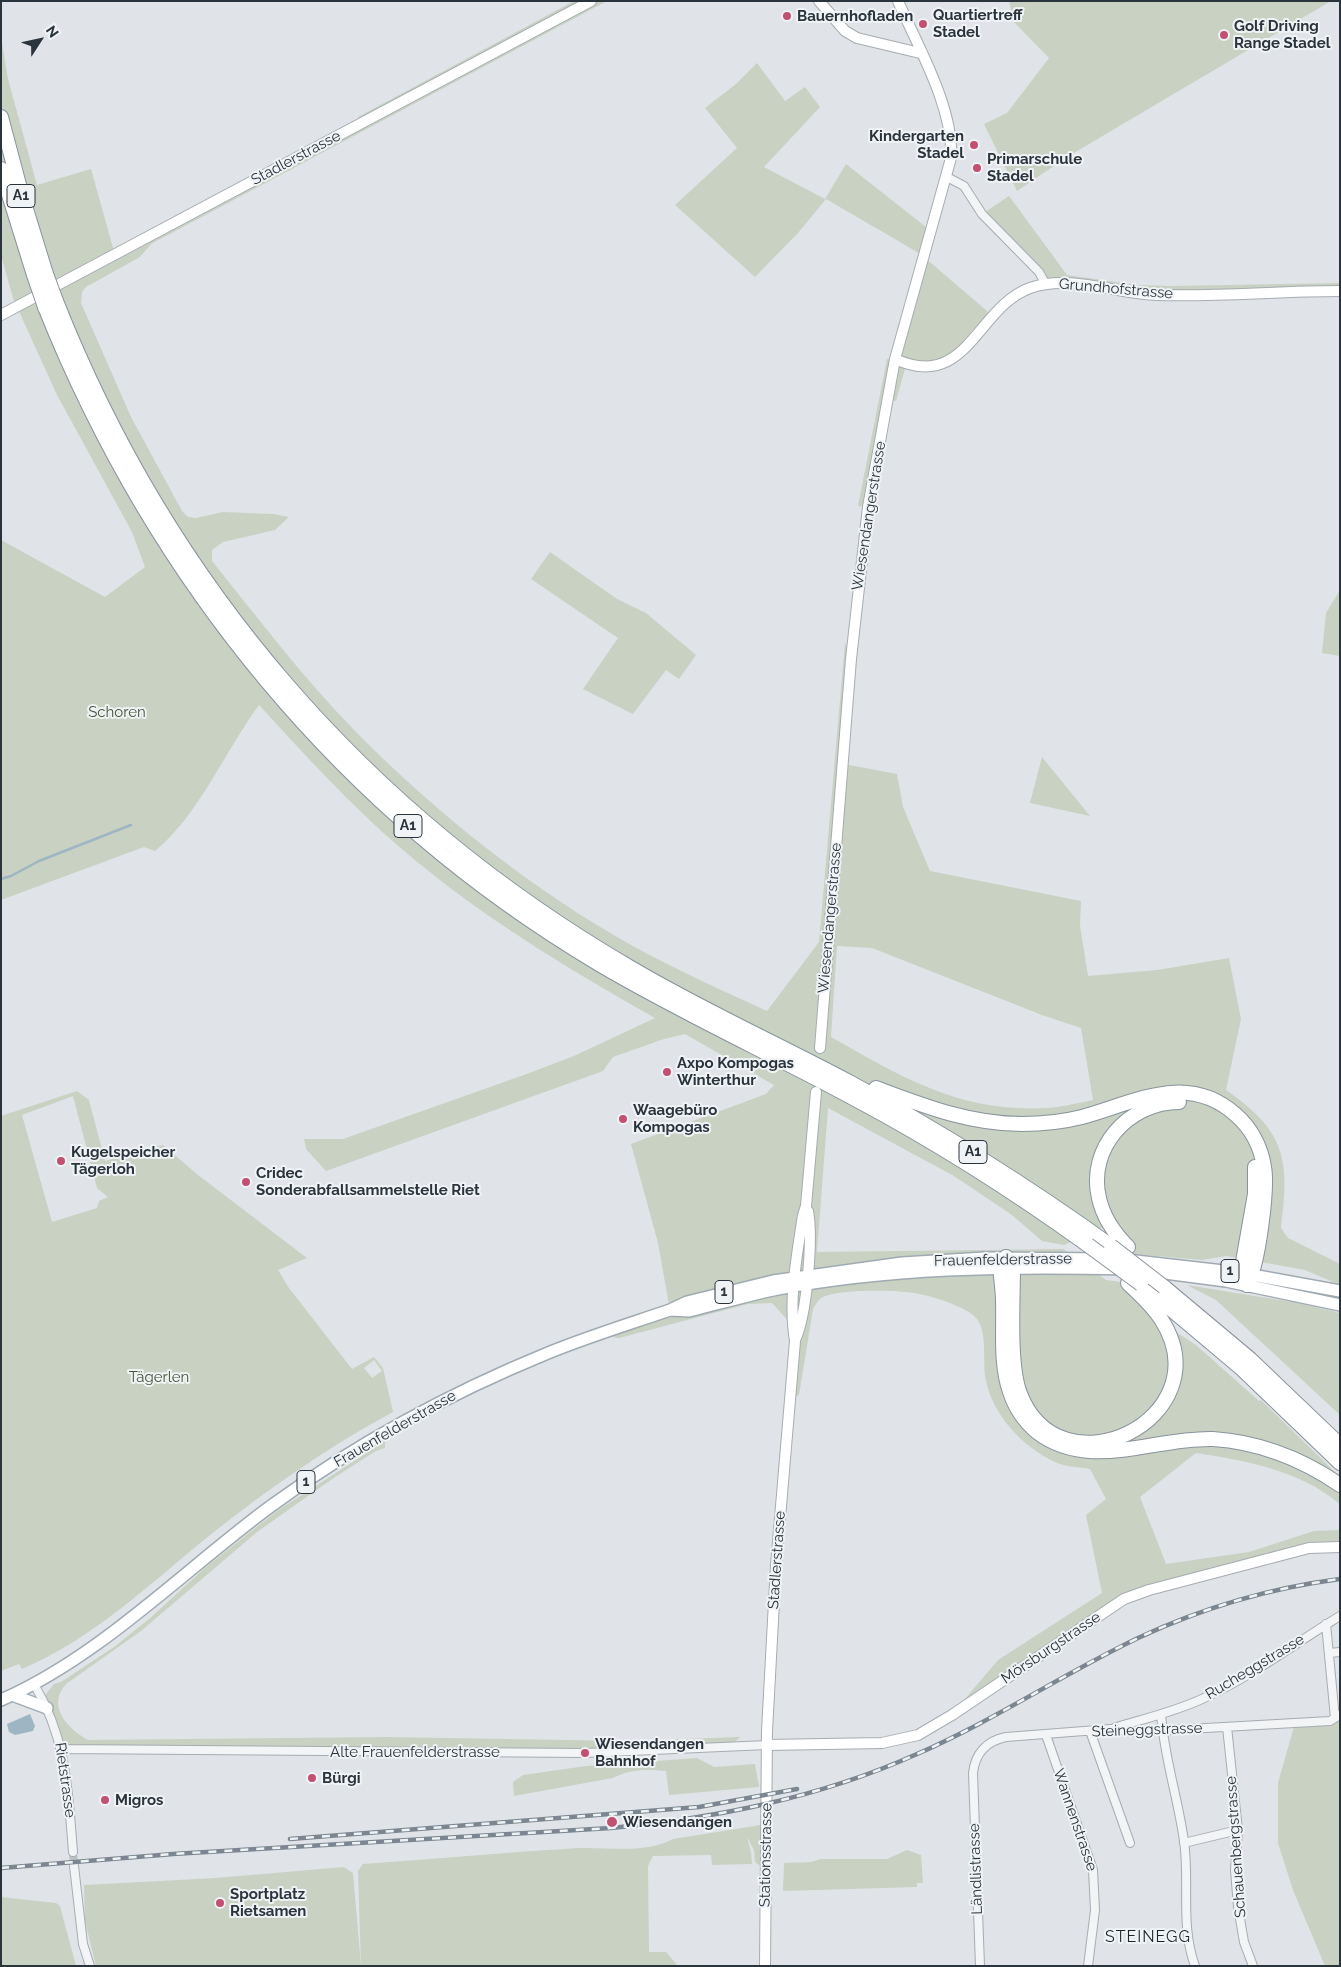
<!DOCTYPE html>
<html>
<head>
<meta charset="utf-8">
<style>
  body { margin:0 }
  #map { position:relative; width:1341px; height:1967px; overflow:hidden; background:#e0e4e8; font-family:Raleway,sans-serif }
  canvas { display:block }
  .frame { position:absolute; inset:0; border:2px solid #2a343d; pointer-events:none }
  .north { position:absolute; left:15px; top:15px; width:50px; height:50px; -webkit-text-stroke:4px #eff3f5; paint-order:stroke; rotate:55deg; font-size:14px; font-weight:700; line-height:20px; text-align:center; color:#2a343d }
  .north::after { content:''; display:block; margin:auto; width:18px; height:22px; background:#2a343d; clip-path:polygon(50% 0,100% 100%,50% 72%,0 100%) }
</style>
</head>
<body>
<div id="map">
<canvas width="1341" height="1967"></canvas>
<div class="frame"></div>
<div class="north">N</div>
</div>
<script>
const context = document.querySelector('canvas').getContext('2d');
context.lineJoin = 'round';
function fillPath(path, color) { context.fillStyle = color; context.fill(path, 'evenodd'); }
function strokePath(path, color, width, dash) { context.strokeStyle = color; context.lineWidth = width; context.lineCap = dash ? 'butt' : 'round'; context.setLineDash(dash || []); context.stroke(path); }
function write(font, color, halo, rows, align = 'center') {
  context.font = font + ' Raleway,sans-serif'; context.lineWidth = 4; context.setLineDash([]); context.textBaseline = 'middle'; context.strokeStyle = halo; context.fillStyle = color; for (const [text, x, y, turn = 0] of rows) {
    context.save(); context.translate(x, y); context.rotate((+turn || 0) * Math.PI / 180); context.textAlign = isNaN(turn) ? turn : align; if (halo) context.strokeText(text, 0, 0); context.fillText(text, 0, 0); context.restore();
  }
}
fillPath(new Path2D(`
  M574 1H607L151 244 140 257 86 287 82 292 81 303 131 417 182 511 188 517 196 518 223 512 273 514 289 517 275 530 223 542 212 550V561C258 618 303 678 355 731 426 803 507 869 592 922 648 957 708 984 767 1011L819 942 845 643 851 659 844 764 897 774 903 807 930 871 1081 901 1080 926 1088 976 1157 970 1229 958 1241 1019 1226 1090C1285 1131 1290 1158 1281 1228L1288 1238 1340 1264V1285L1305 1270 1244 1259 1226 1256 1202 1260 1135 1254 1115 1233 1105 1226 1064 1245 1042 1241 1012 1215 954 1176 828 1108 817 1252 1063 1249 1106 1280 1128 1283 1156 1312 1169 1336 1176 1332 1196 1345 1259 1401 1261 1400 1340 1477V1485L1287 1456 1237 1442V1449C1273 1450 1311 1471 1340 1492V1504C1299 1470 1247 1461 1196 1453L1140 1497 1166 1564 1249 1552 1314 1531 1340 1530V1543L1311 1544 1124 1599 1122 1595 964 1700 998 1660 1102 1593 1086 1515 1106 1499 1090 1469C1080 1467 1067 1467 1057 1463 1022 1447 990 1413 985 1375 983 1359 987 1332 977 1319 968 1307 929 1295 914 1293 895 1290 840 1289 823 1297 818 1300 816 1304 813 1309L799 1395 790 1399 792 1325 772 1303 748 1304 619 1338 599 1335 670 1310 658 1243 631 1144 766 1094 774 1085 685 1034 664 1039 613 1057 603 1071 326 1171 306 1149 304 1139H343L524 1075 574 1056 655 1018C567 968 480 916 403 850 351 806 305 755 259 705 225 751 199 815 155 851L144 847 1 900V540L105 597 145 567 132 532 57 395 13 298 1 255V37L8 79 37 185 91 169 115 255 361 123 358 117ZM837 946 872 948 1042 1015 1081 1028 1093 1100C1078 1103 1062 1107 1048 1108 961 1113 903 1078 831 1037Z
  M1009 1H1331L1067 157 1017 191 984 124 1007 113 1049 58 1014 22Z
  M757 63 785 101 805 87 820 107 764 167 825 199 846 164 931 231 924 257 994 317 952 359 906 365 896 401 888 400 868 507 858 506 887 359H895L924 256 826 199 798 233 755 277 675 205 737 148 705 108 736 84Z
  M1009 196 1067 275 1137 285 1169 286 1340 283V291L1213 294 1045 283 982 214Z
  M550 552 617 599 646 613 696 655 679 679 666 670 633 714 583 689 618 638 531 579Z
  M1340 590V656L1322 653 1326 613Z
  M1042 757 1090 816 1030 803Z
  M77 1091 89 1100 105 1161 163 1145 198 1175 307 1258 278 1270 289 1288 352 1369 374 1357 383 1368 393 1412C329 1446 267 1490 210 1535 151 1583 93 1639 22 1669L19 1664 1 1671V1116ZM73 1096 97 1188 108 1197 99 1201 97 1208 52 1222 22 1115ZM374 1360 382 1371 372 1378 364 1368Z
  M1187 1285 1298 1303 1340 1313V1415L1216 1300Z
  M385 1441V1448L376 1451 335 1477 257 1532 141 1631 66 1684C46 1706 68 1729 88 1740L386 1737 627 1741 740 1737 736 1741 716 1748 621 1753 62 1749 42 1699 54 1684 61 1682 114 1647 149 1619 206 1567 277 1511Z
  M1340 1718V1966H1325L1293 1890 1278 1843V1783L1295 1723Z
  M697 1758 714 1767 755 1764 759 1787 669 1795 666 1771C646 1769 630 1769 613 1778L514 1796 513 1782 523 1775 586 1766Z
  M767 1824 766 1870 755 1862 754 1850 747 1837 751 1852 752 1864 712 1865 711 1855 653 1856 648 1866 649 1952H666L678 1966H361L358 1871 363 1864C435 1859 507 1852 579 1848 610 1847 644 1854 673 1839Z
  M907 1850 921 1855 923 1883H917V1887L783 1891 784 1863 811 1862 821 1859H887Z
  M344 1867 353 1873 361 1966H96L85 1921 84 1885 216 1878Z
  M1 1897 56 1903 60 1906 76 1966H1Z`), '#c8d1c2');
fillPath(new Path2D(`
  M30 1714 35 1726 33 1731 15 1735 9 1732 7 1724Z`), '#9eb6c4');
strokePath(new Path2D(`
  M1 879 11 876 39 861 131 825`), '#9eb6c4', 2.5);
strokePath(new Path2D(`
  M73 1852 74 1866`), '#bcc1c6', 8, [8, 4]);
const street = new Path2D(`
  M947 177 964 186 982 214 1039 272 1045 283
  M1326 1624 1335 1718
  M1329 1653 1340 1652
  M34 1684C67 1739 68 1791 73 1852
  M1161 1714C1164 1757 1178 1798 1184 1841 1190 1882 1180 1925 1195 1966
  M1227 1727 1238 1830 1235 1870 1238 1907 1244 1942 1253 1966
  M1114 1728C1143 1719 1174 1712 1202 1699 1251 1677 1294 1644 1340 1616
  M1090 1731 1130 1843
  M1046 1735 1093 1870 1095 1910 1088 1966
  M62 1749 585 1753 767 1745
  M1184 1843 1238 1830
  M74 1866 83 1944 90 1966
  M980 1966 973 1773C975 1754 986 1741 1006 1737L1110 1729 1135 1732 1330 1721 1340 1715`);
const secondary = new Path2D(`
  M819 1 845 31 857 38 920 53
  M1 315 591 1
  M895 359C967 392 977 307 1030 288 1070 274 1116 294 1158 295 1218 297 1279 291 1340 291
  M820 1048 851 659 868 507 895 359 951 158C954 108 918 47 898 1
  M795 1340C807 1315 813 1238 808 1211
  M767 1745 882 1743 918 1735 952 1715 1124 1599 1149 1590 1309 1548 1340 1547
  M765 1966 767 1731 776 1565 795 1341C788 1299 797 1256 803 1215L806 1206 816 1092`);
const primary = new Path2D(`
  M1127 1260 1241 1273 1340 1291
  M1142 1270 1226 1281 1340 1305
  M671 1310 689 1311C717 1304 745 1296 773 1290 888 1268 1007 1266 1124 1269
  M12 1695 47 1708
  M1 1700C100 1657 184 1570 271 1506 356 1444 450 1393 548 1353 587 1337 629 1324 670 1310L687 1302 773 1281 902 1263 985 1258 1111 1259`);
const highway = new Path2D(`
  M1 117 22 196 46 274
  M1 169 34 275
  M56 301C169 587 365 813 631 968 702 1010 778 1044 851 1083 942 1132 1028 1186 1111 1246
  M45 307C155 582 343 812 599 964 682 1013 770 1053 855 1099 936 1142 1013 1191 1088 1245
  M876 1088C924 1106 970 1124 1022 1124 1042 1124 1062 1122 1082 1117 1134 1103 1187 1071 1236 1115 1251 1128 1261 1147 1264 1167 1268 1189 1258 1266 1247 1285
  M1128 1247C1114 1233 1103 1217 1099 1198 1087 1148 1129 1102 1179 1102
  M1128 1283C1139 1294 1152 1305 1161 1319 1225 1418 1058 1500 1019 1391 1009 1361 1013 1300 1013 1267L1006 1257 1000 1267C1001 1279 1003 1290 1003 1301 1004 1331 1000 1363 1010 1392 1015 1407 1024 1421 1037 1432 1089 1472 1154 1437 1213 1439 1259 1442 1302 1459 1340 1485
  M1141 1284 1242 1369 1340 1463
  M1247 1285 1241 1273 1255 1194V1167
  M1164 1287 1250 1359 1340 1445`);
strokePath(street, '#a6acb1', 10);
strokePath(secondary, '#a6acb1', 12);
strokePath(primary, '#a0aab2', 14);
strokePath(highway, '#89939d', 16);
strokePath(street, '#f2f4f6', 8);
strokePath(secondary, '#fff', 10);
strokePath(primary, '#fff', 11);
strokePath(highway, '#fff', 14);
const rail = new Path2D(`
  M290 1839 699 1807 797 1789
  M1 1868 173 1854 611 1828C716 1818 819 1798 917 1754 993 1721 1063 1674 1138 1638 1202 1608 1270 1588 1340 1579`);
strokePath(rail, '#7b8690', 4.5);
strokePath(rail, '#eff3f5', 2.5, [8]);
const highwayBridge = new Path2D(`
  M46 274 56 301
  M34 275 45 307
  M1088 1245 1141 1284
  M1111 1246 1164 1287`);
strokePath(highwayBridge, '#89939d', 16, []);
strokePath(highwayBridge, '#fff', 14);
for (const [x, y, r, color] of [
  [787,16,5,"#c15071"],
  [923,24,5,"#c15071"],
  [1224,35,5,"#c15071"],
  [974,145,5,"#c15071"],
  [977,168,5,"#c15071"],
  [667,1072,5,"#c15071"],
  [623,1119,5,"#c15071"],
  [61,1161,5,"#c15071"],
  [246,1182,5,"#c15071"],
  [585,1753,5,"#c15071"],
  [312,1778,5,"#c15071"],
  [105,1800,5,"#c15071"],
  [612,1822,6,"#c15071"],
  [220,1903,5,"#c15071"]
]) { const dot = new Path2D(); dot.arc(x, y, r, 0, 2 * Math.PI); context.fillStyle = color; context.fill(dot); strokePath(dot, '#eff3f5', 2); }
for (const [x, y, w] of [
  [21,196,28],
  [408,826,28],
  [973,1152,28],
  [1230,1271,18],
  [724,1292,18],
  [306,1482,18]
]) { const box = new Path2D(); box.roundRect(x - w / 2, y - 11.5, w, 23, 4); context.fillStyle = '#eff3f5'; context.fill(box); strokePath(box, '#2a343d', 1); }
write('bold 14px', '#2a343d', null, [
  ["A1",21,196],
  ["A1",408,826],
  ["A1",973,1152],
  ["1",1230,1271],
  ["1",724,1292],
  ["1",306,1482]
]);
write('bold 15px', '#2a343d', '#eff3f5', [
  ["Quartiertreff",933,15],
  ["Stadel",933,32],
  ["Bauernhofladen",797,16],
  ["Golf Driving",1234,26],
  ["Range Stadel",1234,43],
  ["Kindergarten",964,136,"right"],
  ["Stadel",964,153,"right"],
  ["Primarschule",987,159],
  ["Stadel",987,176],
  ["Axpo Kompogas",677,1063],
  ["Winterthur",677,1080],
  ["Waagebüro",633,1110],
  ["Kompogas",633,1127],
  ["Kugelspeicher",71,1152],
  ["Tägerloh",71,1169],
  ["Cridec",256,1173],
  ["Sonderabfallsammelstelle Riet",256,1190],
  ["Wiesendangen",595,1744],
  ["Bahnhof",595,1761],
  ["Bürgi",322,1778],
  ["Migros",115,1800],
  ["Wiesendangen",623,1822],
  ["Sportplatz",230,1894],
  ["Rietsamen",230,1911]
], 'left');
write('15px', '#2a343d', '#eff3f5', [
  ["Stadlerstrasse",296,158,-28],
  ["Grundhofstrasse",1116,289,5],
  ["Wiesendangerstrasse",869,516,-81],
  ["Wiesendangerstrasse",830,918,-85],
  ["Frauenfelderstrasse",1003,1260,-1],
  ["Frauenfelderstrasse",395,1429,-30],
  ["Stadlerstrasse",777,1560,-86],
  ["Mörsburgstrasse",1051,1648,-34],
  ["Rucheggstrasse",1255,1667,-31],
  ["Steineggstrasse",1147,1730,-2],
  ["Alte Frauenfelderstrasse",415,1752],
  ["Rietstrasse",65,1780,82],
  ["Wannenstrasse",1075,1820,71],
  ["Schauenbergstrasse",1236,1847,-94],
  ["Stationsstrasse",766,1855,-89],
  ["Ländlistrasse",976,1869,-92]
]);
write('15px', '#435839', '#eff3f5', [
  ["Schoren",117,712],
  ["Tägerlen",159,1377]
]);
context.letterSpacing = '1px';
write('16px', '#1c252e', '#eff3f5', [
  ["STEINEGG",1148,1937]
]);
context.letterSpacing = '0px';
</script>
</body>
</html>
